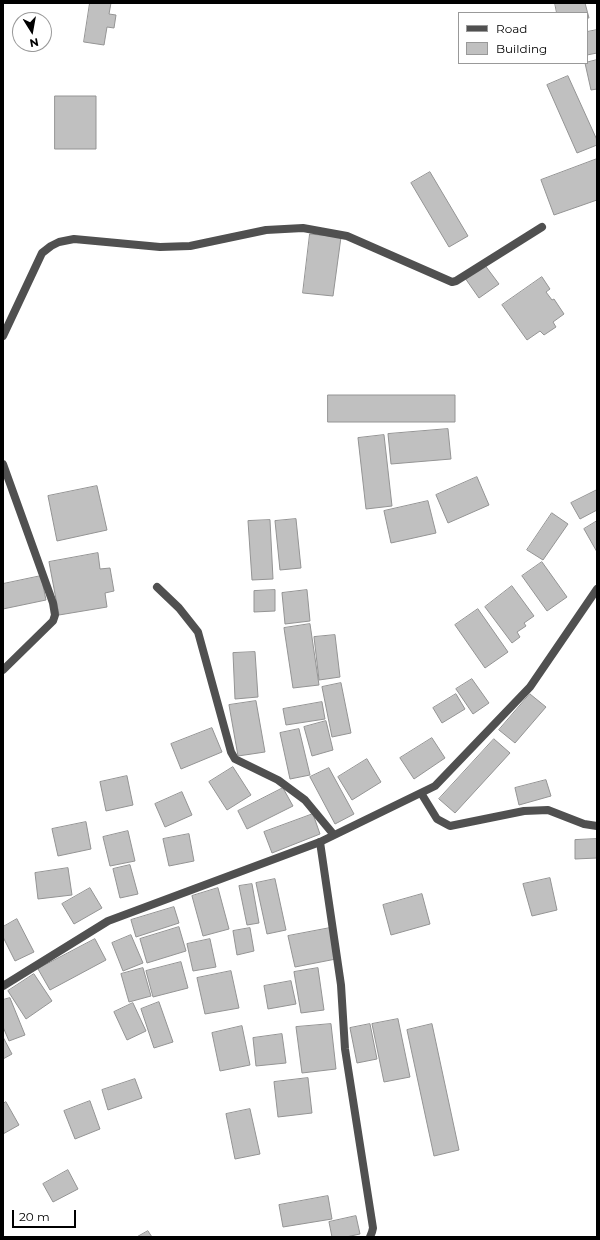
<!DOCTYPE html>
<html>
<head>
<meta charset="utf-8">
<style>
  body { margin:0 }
  #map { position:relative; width:600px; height:1240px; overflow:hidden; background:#fff; font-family:Montserrat,sans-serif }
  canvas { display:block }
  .frame { position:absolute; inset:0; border:4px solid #000; pointer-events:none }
  .legend { position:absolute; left:458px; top:12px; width:130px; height:52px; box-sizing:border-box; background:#fff; border:1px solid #999; margin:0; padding:5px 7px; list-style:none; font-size:12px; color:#000 }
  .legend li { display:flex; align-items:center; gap:8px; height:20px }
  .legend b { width:20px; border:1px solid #999 }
  .north { position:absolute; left:12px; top:12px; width:40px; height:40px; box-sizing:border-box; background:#fff; border:1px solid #999; border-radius:50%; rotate:169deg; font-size:11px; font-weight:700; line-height:16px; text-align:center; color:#000 }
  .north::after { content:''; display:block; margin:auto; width:14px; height:18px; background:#000; clip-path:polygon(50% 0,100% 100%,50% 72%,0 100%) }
  .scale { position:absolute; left:12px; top:1210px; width:64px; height:18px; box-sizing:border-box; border:2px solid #000; border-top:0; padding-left:5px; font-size:12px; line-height:14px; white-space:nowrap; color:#000; -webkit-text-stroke:3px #fff; paint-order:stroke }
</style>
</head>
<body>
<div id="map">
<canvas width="600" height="1240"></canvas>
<div class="frame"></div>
<ul class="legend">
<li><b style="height:5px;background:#505050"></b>Road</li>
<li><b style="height:11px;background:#c0c0c0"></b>Building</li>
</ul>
<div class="north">N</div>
<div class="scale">20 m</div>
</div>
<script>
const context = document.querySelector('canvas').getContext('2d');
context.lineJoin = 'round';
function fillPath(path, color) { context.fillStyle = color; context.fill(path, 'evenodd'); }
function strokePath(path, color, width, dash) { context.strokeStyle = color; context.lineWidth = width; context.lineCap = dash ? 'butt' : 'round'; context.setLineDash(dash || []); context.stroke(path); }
const building = new Path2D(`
  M90 3H111L109 14 116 15 114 28 107 27 104 45 84 42Z
  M555 3H585L589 18H587V13H557Z
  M597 30V53L587 55V32Z
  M597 60V89L591 90 585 63Z
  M568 76 597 140V145L577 153 547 85Z
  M55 96H96V149H55Z
  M597 159V200L554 215 541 180Z
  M430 172 468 236 449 247 411 183Z
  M310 234 341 237 333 296 303 293Z
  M484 264 499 284 479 298 465 278Z
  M542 277 550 289 546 292 552 300 554 299 564 314 553 322 556 327 544 335 540 331 527 340 502 305Z
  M328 395H455V422H328Z
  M448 429 451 459 391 464 388 434Z
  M384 435 392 506 366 509 358 438Z
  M477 477 489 505 448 523 436 495Z
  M97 486 107 530 57 541 48 496Z
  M597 490V510L580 519 571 503Z
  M428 501 436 533 391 543 384 511Z
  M552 513 568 524 543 560 527 550Z
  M296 519 301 568 280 570 275 521Z
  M270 520 273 579 252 580 248 521Z
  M597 521V552L584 529Z
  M98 553 100 569 110 568 114 591 105 593 107 607 59 615 49 562Z
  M542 562 567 597 547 611 522 576Z
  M41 576 46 600 3 609V584Z
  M512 586 534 616 524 623 526 626 517 632 520 637 512 643 485 607Z
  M275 590V611L254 612V591Z
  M307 590 310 621 285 624 282 593Z
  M478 609 508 652 485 668 455 625Z
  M310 624 319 685 293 688 284 628Z
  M335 635 340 677 319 680 314 637Z
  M255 652 258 697 235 699 233 653Z
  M472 679 489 703 473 714 456 689Z
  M341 683 351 733 332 737 322 687Z
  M456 694 465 709 442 723 433 708Z
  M530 694 546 707 515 743 499 730Z
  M256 701 265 752 238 756 229 705Z
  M322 702 325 719 286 725 283 709Z
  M326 721 333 750 312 756 304 727Z
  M212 728 222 752 181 769 171 744Z
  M299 729 310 775 290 779 280 733Z
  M432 738 445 758 414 779 400 758Z
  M494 739 510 753 455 813 439 799Z
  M367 759 381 782 352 800 338 777Z
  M233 767 251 795 227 810 209 782Z
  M329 768 354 814 335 824 310 777Z
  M127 776 133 805 106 811 100 782Z
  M546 780 551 796 519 805 515 788Z
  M283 788 293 806 247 829 238 811Z
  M182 792 192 815 165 827 155 804Z
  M313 814 320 834 272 853 264 832Z
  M86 822 91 849 58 856 52 829Z
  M128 831 135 861 110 866 103 837Z
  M189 834 194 861 169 866 163 839Z
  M597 839V858L575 859V840Z
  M130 865 138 894 120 898 113 869Z
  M68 868 72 895 38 899 35 873Z
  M550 878 557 910 532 916 523 884Z
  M275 879 286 930 267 934 256 883Z
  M252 884 259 923 247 925 239 886Z
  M90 888 102 908 74 924 62 904Z
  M218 888 229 929 203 936 192 896Z
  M422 894 430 924 391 935 383 905Z
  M174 907 179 923 136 937 131 920Z
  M17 919 34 952 15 961 3 937V927Z
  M179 927 186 951 147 963 140 939Z
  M250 928 254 951 237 955 233 931Z
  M330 928 336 959 295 967 288 936Z
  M131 935 143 963 123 971 112 943Z
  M95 939 106 960 50 990 38 969Z
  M210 939 216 967 193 971 187 944Z
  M181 962 188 988 153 997 146 971Z
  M143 968 151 996 129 1002 121 974Z
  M318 968 324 1010 301 1013 294 972Z
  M231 971 239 1008 205 1014 197 978Z
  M34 974 52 1001 26 1019 8 991Z
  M291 981 296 1004 268 1009 264 986Z
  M10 998 25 1035 9 1041 3 1027V1000Z
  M159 1002 173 1042 154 1048 141 1009Z
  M133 1003 146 1031 127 1040 114 1012Z
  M398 1019 410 1077 384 1082 372 1024Z
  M331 1024 336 1069 302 1073 296 1027Z
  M370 1024 377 1059 357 1063 350 1028Z
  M432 1024 459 1150 434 1156 407 1030Z
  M242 1026 250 1065 220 1071 212 1033Z
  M282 1034 286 1063 256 1066 253 1038Z
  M3 1037 12 1054 3 1059Z
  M308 1078 312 1113 278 1117 274 1082Z
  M135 1079 142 1098 108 1110 102 1090Z
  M90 1101 100 1129 75 1139 64 1111Z
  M6 1102 19 1125 3 1134V1104Z
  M250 1109 260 1154 235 1159 226 1114Z
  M68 1170 78 1189 53 1202 43 1184Z
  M328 1196 332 1219 283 1227 279 1205Z
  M356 1216 360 1234 346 1237H332L329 1222Z
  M148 1231 152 1237H137Z`);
fillPath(building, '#c0c0c0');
strokePath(building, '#949494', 1);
strokePath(new Path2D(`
  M320 842 341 985 345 1049 373 1228 372 1232 370 1237`), '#505050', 8);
strokePath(new Path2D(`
  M3 336 42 253 51 246 59 242 74 239 160 247 190 246 266 230 303 228 347 236 452 282 456 281 542 227
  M3 464 53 603 55 615 53 621 3 670
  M157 587 179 608 198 632 231 752 235 759 278 780 305 800 334 835
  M421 793 437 819 450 826 524 811 548 810 584 824 597 826
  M3 986 108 921 320 842 435 786 530 687 597 589`), '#505050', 8);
</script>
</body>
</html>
